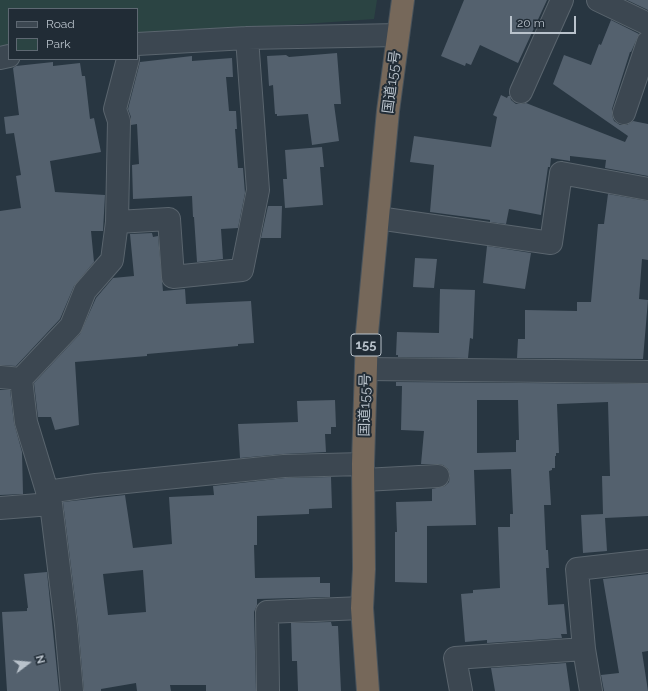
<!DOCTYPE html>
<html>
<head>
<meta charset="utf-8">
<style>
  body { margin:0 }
  #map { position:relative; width:648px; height:691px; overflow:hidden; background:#283641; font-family:Raleway,sans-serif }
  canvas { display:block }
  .legend { position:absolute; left:8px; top:8px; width:130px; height:52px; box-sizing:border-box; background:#212c36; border:1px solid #5e6872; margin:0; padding:5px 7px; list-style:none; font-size:12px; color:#b9c2cb }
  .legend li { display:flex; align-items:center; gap:8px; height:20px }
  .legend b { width:20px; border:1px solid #5e6872 }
  .north { position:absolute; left:8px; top:643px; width:40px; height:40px; -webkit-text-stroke:3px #212c36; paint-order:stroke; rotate:74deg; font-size:11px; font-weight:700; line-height:16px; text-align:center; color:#b9c2cb }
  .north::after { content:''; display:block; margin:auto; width:14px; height:18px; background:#b9c2cb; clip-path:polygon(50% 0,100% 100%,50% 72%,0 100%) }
  .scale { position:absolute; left:510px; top:16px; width:66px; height:18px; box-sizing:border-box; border:2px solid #b9c2cb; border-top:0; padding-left:5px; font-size:12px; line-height:14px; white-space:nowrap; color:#b9c2cb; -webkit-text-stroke:3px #212c36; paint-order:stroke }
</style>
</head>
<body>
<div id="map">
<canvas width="648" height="691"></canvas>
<ul class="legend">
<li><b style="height:5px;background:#3c4751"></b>Road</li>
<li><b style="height:11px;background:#2b4443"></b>Park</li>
</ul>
<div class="north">N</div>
<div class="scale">20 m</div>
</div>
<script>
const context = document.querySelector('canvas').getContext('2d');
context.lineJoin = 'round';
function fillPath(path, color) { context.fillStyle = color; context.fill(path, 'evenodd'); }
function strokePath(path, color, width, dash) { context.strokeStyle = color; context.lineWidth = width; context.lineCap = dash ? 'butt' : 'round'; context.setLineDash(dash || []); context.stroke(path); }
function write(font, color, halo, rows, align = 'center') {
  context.font = font + ' Raleway,"Noto Sans JP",sans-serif'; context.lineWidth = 4; context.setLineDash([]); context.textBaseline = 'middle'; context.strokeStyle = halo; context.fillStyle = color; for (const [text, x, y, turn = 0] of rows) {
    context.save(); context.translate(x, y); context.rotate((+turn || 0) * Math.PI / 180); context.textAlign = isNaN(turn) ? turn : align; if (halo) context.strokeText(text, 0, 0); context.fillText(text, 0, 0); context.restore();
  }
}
fillPath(new Path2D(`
  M0 0H377L374 19 137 36V9H9V49L0 51Z`), '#2b4443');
fillPath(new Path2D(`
  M464 0H547L518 63 480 45 471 65 466 63 465 66 441 56Z
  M627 0H648V10Z
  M611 20 639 34 631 52H630L612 109V115L614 121 620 125H627L633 121 648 124V176L605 168 606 160 570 156V161L551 158 550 167H548L541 215 509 209 506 224 490 222V220L430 212 434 165 410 162 414 136 491 147 497 117 493 115 501 95 507 98 508 96H510L511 100 516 104H522L526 103 625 142 628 136 553 84 564 55 591 65 599 44 601 45Z
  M337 53 341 104H334L339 141 312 145 308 114 277 116V114H275L273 85 269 86 267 56 286 55 289 57Z
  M192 56V61L232 58 233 77H226L229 111H236L237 129H235L238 168H243L245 193 238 228 221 229 223 259 197 262 194 217H193L192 196 133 199 132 165 139 164 137 124 131 125V117L128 109 140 62Z
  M53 62V66L80 63 82 76H85L90 119 94 118 101 152 50 161 55 192 105 195 103 231H91L94 262 74 286 60 319 16 366 0 365V211L21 208 16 176 21 175 14 133 6 134 4 117 19 115 13 68 16 66Z
  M322 147 324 167H320L323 205 285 208 283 179H287L285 150Z
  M608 194 648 201V260L642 259 639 299 648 300 643 359 517 358 518 339H525V310L577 311V302H591L598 224H604Z
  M268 206H282L281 238H261Z
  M152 233 153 237 158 236 163 291 185 289 186 304 251 301 254 343 238 344V346L147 354V356L75 362 79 425 55 430 51 417H38L34 383 80 334 96 298 113 278 134 276 130 234Z
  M487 246 531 253 525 289 483 283Z
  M415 258 437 259 434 288 413 287Z
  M440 289 475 290 473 339 470 338 468 358 398 357V355H396L397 332 439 333Z
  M396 382 648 384V516L605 518 607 551 583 553 581 515 603 514 602 476H610L608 402 557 404 559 453H556V456H555V468H552V470L549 471 551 505H544L546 550H548L549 568H546L548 605 564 604 567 634H561L562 638 487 643V640L465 642 461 594 473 593V590L500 588 498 527H510V514H513L511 469 474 470 476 525 427 526V583L395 582V532H397L396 502 432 501V489L445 486 449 482 450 476 448 469 443 465 437 464H421L424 431 401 430 402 386H396ZM477 400H518L519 440H516V452L477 453Z
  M0 390H10L14 423 22 452 23 494 0 495Z
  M335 400 336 427H331V434H325L326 452 283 454 240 458 238 424 298 422 297 401Z
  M331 477 332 508 309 509V514L257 516V545H254L255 578 320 577V583H330V597L257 599V605L254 612 256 691H206V685H170L171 691H137L136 683 101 689V691H84L78 623 63 502 125 495 133 548 172 544 169 497 214 495 213 486 285 478ZM143 570 146 612 108 615 103 574Z
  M47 572 59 691H7L2 612 27 611V608H28L24 574Z
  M648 574V651L642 652 648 691H604L601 675 619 673 603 579Z
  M331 622 332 626H338L341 691H298L297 661H292L291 623Z
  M566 663 570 691H495L491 668Z`), '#54616e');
const street = new Path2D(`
  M598 0 648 24
  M137 44 247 38 398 35
  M0 58 9 56
  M521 92 562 0
  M624 113 648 42
  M378 218 551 243 561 173 648 189
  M117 222 169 219 173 277 242 270 258 190 247 38
  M366 369 648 372
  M0 377 21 379
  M364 480 438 476
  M47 492 96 485 284 466 363 464
  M0 508 51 504
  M72 691 66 625 51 504 26 422 21 379 71 326 85 291 112 260 117 222 119 121 115 109 128 59
  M268 691 267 612 362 608
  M461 691 455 658 584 649
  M591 691 584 649 577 569 648 561`);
const highway = new Path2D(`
  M368 691 362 608 364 569 363 464 367 333 388 111 403 0`);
strokePath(street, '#5a656e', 24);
strokePath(highway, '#47525b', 24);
strokePath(street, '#3c4751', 22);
strokePath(highway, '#76685a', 22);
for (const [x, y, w] of [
  [366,345,30]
]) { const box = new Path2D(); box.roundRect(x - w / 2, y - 11, w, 22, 3); context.fillStyle = '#212c36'; context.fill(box); strokePath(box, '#b9c2cb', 1); }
write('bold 13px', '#b9c2cb', null, [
  ["155",366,345]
]);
write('14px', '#b9c2cb', '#212c36', [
  ["国道155号",392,82,-83],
  ["国道155号",365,405,-89]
]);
</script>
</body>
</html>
